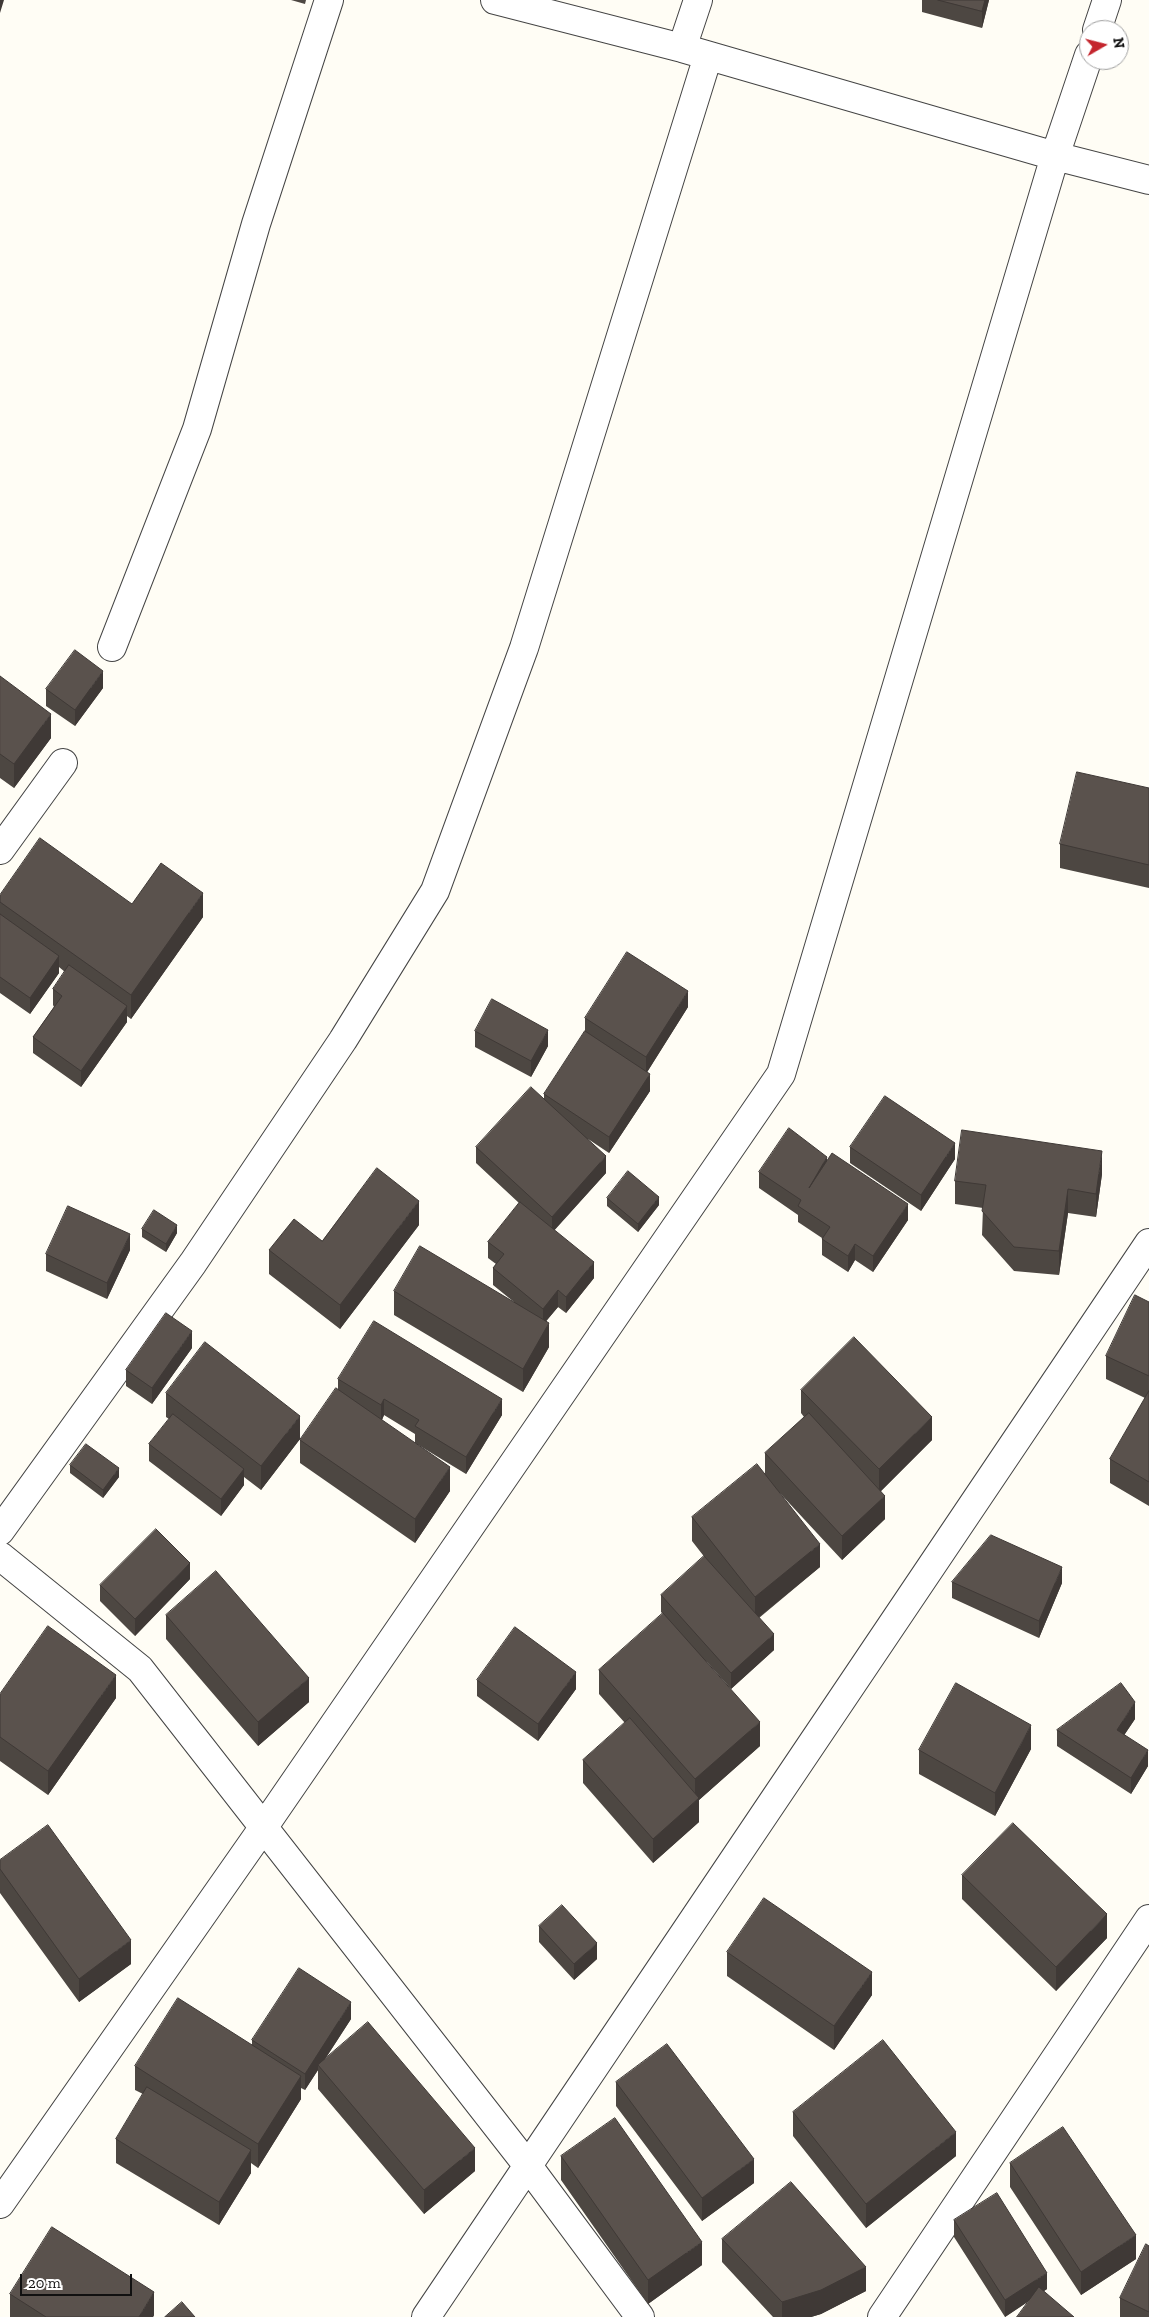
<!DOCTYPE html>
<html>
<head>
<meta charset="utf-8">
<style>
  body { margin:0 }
  #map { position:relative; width:1149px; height:2317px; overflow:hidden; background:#fffdf5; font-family:"Zilla Slab",serif }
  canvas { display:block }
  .north { position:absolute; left:1079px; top:20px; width:50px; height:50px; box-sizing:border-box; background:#fff; border:1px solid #a0a0a0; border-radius:50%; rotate:82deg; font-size:14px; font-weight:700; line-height:20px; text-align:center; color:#111 }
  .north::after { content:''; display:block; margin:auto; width:18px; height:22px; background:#c4262e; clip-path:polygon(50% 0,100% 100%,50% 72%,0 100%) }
  .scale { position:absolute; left:20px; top:2274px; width:112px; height:22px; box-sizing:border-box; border:2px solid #111; border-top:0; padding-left:6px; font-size:15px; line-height:18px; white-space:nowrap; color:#111; -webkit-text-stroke:4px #fff; paint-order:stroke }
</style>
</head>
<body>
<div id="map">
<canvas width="1149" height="2317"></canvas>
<div class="north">N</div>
<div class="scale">20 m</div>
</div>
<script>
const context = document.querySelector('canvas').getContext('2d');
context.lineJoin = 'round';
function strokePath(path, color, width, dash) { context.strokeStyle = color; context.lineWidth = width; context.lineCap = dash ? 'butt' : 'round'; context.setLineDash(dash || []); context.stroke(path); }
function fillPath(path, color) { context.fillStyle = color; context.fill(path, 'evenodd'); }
const minor = new Path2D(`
  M495 0 682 48 1055 156 1149 180
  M1097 30 1107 0
  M682 48 698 0
  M112 647 197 429 256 224 329 0
  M0 850 63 763
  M0 1531 193 1263 343 1040 435 891 524 648 708 56
  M0 1556 140 1669 528 2166 640 2317
  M0 2204 263 1828 781 1074 1055 156 1089 55
  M426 2317 1149 1243
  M882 2317 1149 1919`);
strokePath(minor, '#444', 30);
strokePath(minor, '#fff', 28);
fillPath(new Path2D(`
  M291 0H306L305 4Z
  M922 0H989L982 28 922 12Z
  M0 676 51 738 14 788 0 778Z
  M103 688 75 726 46 706V689Z
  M1149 788V888L1060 868V844Z
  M0 895 132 904 203 917 131 1019 127 1016V1022L81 1087 33 1053V1037L54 1007 53 1005V989L65 972 59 967V973L30 1014 0 993Z
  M688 1007 647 1072 650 1091 609 1153 588 1139 606 1173 554 1230 594 1278 566 1313 558 1307 546 1321 549 1347 523 1392 394 1315V1291L514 1302 493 1285V1268L496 1264 488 1258V1242L519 1203 476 1163V1147L544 1099V1094L585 1031V1018Z
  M475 1031 548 1046 531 1077 475 1047Z
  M850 1147 955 1159 921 1211 850 1163Z
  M827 1162 908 1220 873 1272 855 1260 848 1272 822 1255V1238L798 1222V1215L759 1188V1172Z
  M1102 1174 1096 1217 1068 1213 1059 1275 1014 1271 982 1235 983 1208 955 1204V1181Z
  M607 1198 659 1205 638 1232 607 1206Z
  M419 1225 340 1329 269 1274V1250Z
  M142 1229 177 1233 166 1252 142 1237Z
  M130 1250 107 1299 46 1271V1254Z
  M1149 1302V1506L1110 1483V1459L1145 1398 1106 1379V1356Z
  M192 1348 152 1404 126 1386V1370Z
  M338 1379 502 1415 466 1474 415 1443V1434L384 1415 382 1420 450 1491 415 1543 300 1463V1440L338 1390Z
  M801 1390 932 1440 881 1491 885 1519 842 1560 777 1490 820 1567 759 1618 774 1650 731 1689 706 1661 760 1746 699 1800V1822L653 1863 583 1783V1760L625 1723 599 1694V1670L663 1614 661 1612V1595L706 1559 692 1541V1517L765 1475V1453L804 1417 801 1413Z
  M166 1393 300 1439 261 1490 244 1477V1485L221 1516 149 1461V1444L169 1419 166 1417Z
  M70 1465 119 1477 103 1498 70 1473Z
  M190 1579 135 1636 100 1601V1585Z
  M952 1582 1062 1583 1039 1638 952 1598Z
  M166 1615 309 1702 258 1746 166 1639Z
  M477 1680 576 1689 538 1741 477 1696Z
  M0 1694 116 1698 48 1795 0 1761Z
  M1135 1719 1124 1735 1148 1766 1131 1794 1057 1746V1730Z
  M1031 1749 995 1816 919 1774V1750Z
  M0 1860 131 1964 79 2002 0 1893Z
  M962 1875 1107 1938 1056 1991 962 1899Z
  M539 1926 597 1959 574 1980 539 1942Z
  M727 1952 872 1995 834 2050 727 1976Z
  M351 2019 325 2059 475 2171 424 2214 318 2089V2070L305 2090 301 2088V2099L258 2168 251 2163V2173L219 2225 116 2163V2139L143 2094 135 2090V2066L252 2045V2040Z
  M616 2082 754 2183 702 2221 616 2106Z
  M793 2112 956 2156 866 2228 793 2136Z
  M561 2156 702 2265 648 2304 561 2180Z
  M1010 2163 1136 2259 1081 2295 1010 2187Z
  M954 2220 1047 2289 1005 2317 954 2237Z
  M722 2239 866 2291 821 2314 811 2317H773L722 2262Z
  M1149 2246V2317H1120V2298Z
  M10 2294 154 2315 153 2317H10Z`), '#4d4742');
fillPath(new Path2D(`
  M0 0H4L0 13Z
  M985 0H989L982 28V11Z
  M103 671V688L75 726V710Z
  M51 714V738L14 788V764Z
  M203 893V917L131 1019V995Z
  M59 956V973L30 1014V998Z
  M688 991V1007L646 1074V1057Z
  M127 1006V1022L81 1087V1071Z
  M548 1030V1046L531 1077V1061Z
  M650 1074V1091L609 1153V1137Z
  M955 1143V1159L921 1211V1195Z
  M1102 1151V1174L1096 1217V1194Z
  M606 1156V1173L552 1233V1217Z
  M827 1157V1173L809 1188Z
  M1068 1189V1213L1059 1275V1251Z
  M659 1197V1205L638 1232V1224Z
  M419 1201V1225L340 1329V1305Z
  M908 1204V1220L873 1272V1256Z
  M177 1225V1233L166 1252V1244Z
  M130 1234V1250L107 1299V1283Z
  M855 1244V1260L848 1272V1256Z
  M594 1262V1278L566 1313V1297Z
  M558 1290V1307L543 1325V1309Z
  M549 1323V1347L523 1392V1369Z
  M192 1331V1348L152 1404V1388Z
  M384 1399V1415L381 1422V1405Z
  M502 1399V1415L466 1474V1457Z
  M300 1416V1439L261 1490V1466Z
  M932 1417V1440L879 1493V1469Z
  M450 1467V1491L415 1543V1519Z
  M119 1468V1477L103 1498V1490Z
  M244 1469V1485L221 1516V1499Z
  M885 1496V1519L842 1560V1536Z
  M820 1544V1567L755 1620V1597Z
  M190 1563V1579L135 1636V1619Z
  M1062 1567V1583L1039 1638V1621Z
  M774 1634V1650L731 1689V1673Z
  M576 1672V1689L538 1741V1724Z
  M116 1675V1698L48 1795V1771Z
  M309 1678V1702L258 1746V1722Z
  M1135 1702V1719L1117 1746V1730Z
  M760 1722V1746L699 1800V1822L653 1863V1839L695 1802V1779Z
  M1031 1725V1749L995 1816V1793Z
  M1148 1750V1766L1131 1794V1778Z
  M1107 1914V1938L1056 1991V1967Z
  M131 1940V1964L79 2002V1979Z
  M597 1943V1959L574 1980V1964Z
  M872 1972V1995L834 2050V2026Z
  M351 2002V2019L320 2067 318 2065V2070L305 2090V2074Z
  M301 2076V2099L258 2168V2144Z
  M956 2132V2156L866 2228V2204Z
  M475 2148V2171L424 2214V2190Z
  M251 2150V2173L219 2225V2202Z
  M754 2159V2183L702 2221V2198Z
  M1136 2235V2259L1081 2295V2272Z
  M702 2242V2265L648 2304V2280Z
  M866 2267V2291L821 2314 811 2317H782V2302Z
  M1047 2273V2289L1005 2317V2300Z
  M154 2292V2315L153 2317H139Z`), '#3f3936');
const building = new Path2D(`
  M938 0H985L982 11Z
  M75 650 103 671 75 710 46 689Z
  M0 676 51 714 14 764 0 754Z
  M1077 772 1149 788V865L1060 844Z
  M40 838 132 904 161 863 203 893 131 995 0 902V895Z
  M0 914 59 956 30 998 0 977Z
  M627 952 688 991 646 1057 585 1018Z
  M69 965 127 1006 81 1071 33 1037 62 996 53 989Z
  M492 999 548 1030 531 1061 475 1031Z
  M585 1031 650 1074 609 1137 544 1094Z
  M531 1087 606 1156 552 1217 476 1147Z
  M885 1096 955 1143 921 1195 850 1147Z
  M789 1128 827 1157 809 1188 832 1153 908 1204 873 1256 855 1244 848 1256 822 1239 830 1227 798 1206 801 1200 759 1172Z
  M962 1130 1102 1151 1096 1194 1068 1189 1059 1251 1014 1247 982 1211 986 1185 955 1181Z
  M377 1168 419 1201 340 1305 269 1250 294 1219 322 1241Z
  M628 1171 659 1197 638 1224 607 1198Z
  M520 1202 594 1262 566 1297 558 1290 543 1309 493 1268 504 1254 488 1242Z
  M68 1206 130 1234 107 1283 46 1254Z
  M154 1210 177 1225 166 1244 142 1229Z
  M420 1246 549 1323 523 1369 394 1291Z
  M1135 1295 1149 1302V1376L1106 1356Z
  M166 1313 192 1331 152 1388 126 1370Z
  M374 1321 502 1399 466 1457 415 1426 419 1420 384 1399 381 1405 338 1379Z
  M854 1337 932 1417 879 1469 801 1390Z
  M205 1342 300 1416 261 1466 166 1393Z
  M336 1388 450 1467 415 1519 300 1440Z
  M1149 1391V1482L1110 1459Z
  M809 1413 885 1496 842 1536 765 1453Z
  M173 1414 244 1469 221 1499 149 1444Z
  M86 1444 119 1468 103 1490 70 1465Z
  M757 1464 820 1544 755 1597 692 1517Z
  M156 1529 190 1563 135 1619 100 1585Z
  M991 1535 1062 1567 1039 1621 952 1582Z
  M704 1556 774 1634 731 1673 661 1595Z
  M216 1571 309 1678 258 1722 166 1615Z
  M663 1613 760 1722 695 1779 599 1670Z
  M48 1626 116 1675 48 1771 0 1737V1694Z
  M515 1627 576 1672 538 1724 477 1680Z
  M956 1683 1031 1725 995 1793 919 1750Z
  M1121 1683 1135 1702 1117 1730 1148 1750 1131 1778 1057 1730Z
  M630 1718 699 1798 653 1839 583 1760Z
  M1013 1823 1107 1914 1056 1967 962 1875Z
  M48 1825 131 1940 79 1979 0 1869V1860Z
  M764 1898 872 1972 834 2026 727 1952Z
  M562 1905 597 1943 574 1964 539 1926Z
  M299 1968 351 2002 305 2074 252 2040Z
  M178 1998 301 2076 258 2144 135 2066Z
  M368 2022 475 2148 424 2190 318 2065Z
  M883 2040 956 2132 866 2204 793 2112Z
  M667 2044 754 2159 702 2198 616 2082Z
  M147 2087 251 2150 219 2202 116 2139Z
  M615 2118 702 2242 648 2280 561 2156Z
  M1063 2127 1136 2235 1081 2272 1010 2163Z
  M791 2182 866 2267 821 2290 782 2302 722 2239Z
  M997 2193 1047 2273 1005 2300 954 2220Z
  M52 2227 154 2292 139 2317H46L10 2294Z
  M1146 2244 1149 2246V2312L1120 2298Z
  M1039 2287 1074 2317H1017Z
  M182 2302 195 2317H165Z`);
fillPath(building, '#5a524d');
strokePath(building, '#3f3936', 1);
</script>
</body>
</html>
